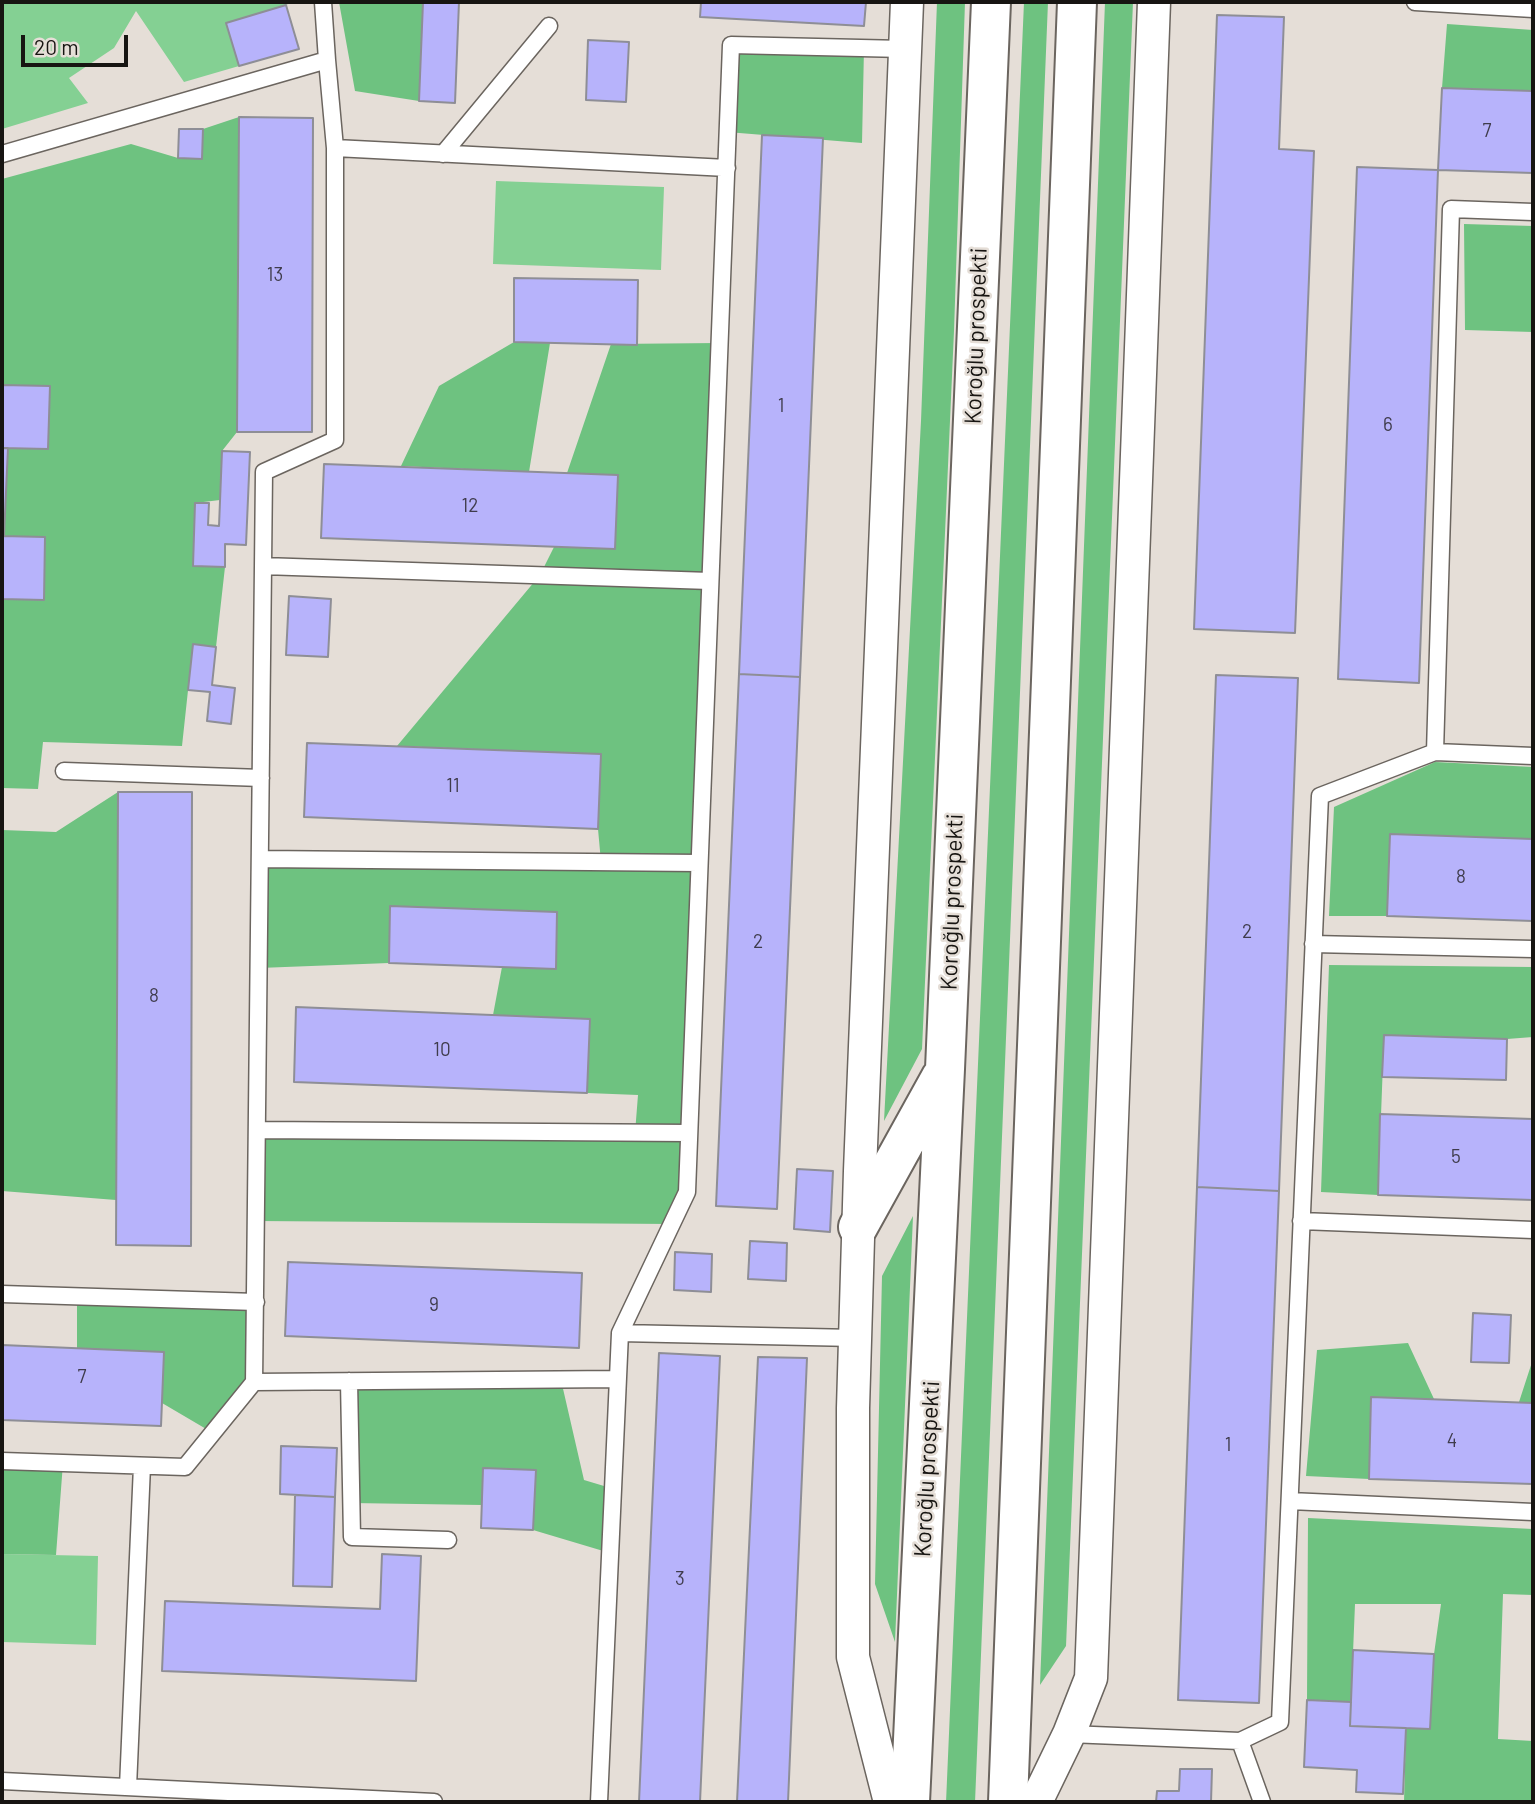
<!DOCTYPE html>
<html>
<head>
<meta charset="utf-8">
<style>
  body { margin:0 }
  #map { position:relative; width:1535px; height:1804px; overflow:hidden; background:#e5ded7; font-family:Barlow,sans-serif }
  canvas { display:block }
  .frame { position:absolute; inset:0; border:4px solid #171512; pointer-events:none }
  .scale { position:absolute; left:21px; top:35px; width:107px; height:32px; box-sizing:border-box; border:4px solid #171512; border-top:0; padding-left:9px; font-size:21px; line-height:24px; white-space:nowrap; color:#171512; -webkit-text-stroke:5px #e5ded7; paint-order:stroke }
</style>
</head>
<body>
<div id="map">
<canvas width="1535" height="1804"></canvas>
<div class="frame"></div>
<div class="scale">20 m</div>
</div>
<script>
const context = document.querySelector('canvas').getContext('2d');
context.lineJoin = 'round';
function fillPath(path, color) { context.fillStyle = color; context.fill(path, 'evenodd'); }
function strokePath(path, color, width, dash) { context.strokeStyle = color; context.lineWidth = width; context.lineCap = dash ? 'butt' : 'round'; context.setLineDash(dash || []); context.stroke(path); }
function write(font, color, halo, rows, align = 'center') {
  context.font = font + ' Barlow,sans-serif'; context.lineWidth = 5; context.setLineDash([]); context.textBaseline = 'middle'; context.strokeStyle = halo; context.fillStyle = color; for (const [text, x, y, turn = 0] of rows) {
    context.save(); context.translate(x, y); context.rotate((+turn || 0) * Math.PI / 180); context.textAlign = isNaN(turn) ? turn : align; if (halo) context.strokeText(text, 0, 0); context.fillText(text, 0, 0); context.restore();
  }
}
fillPath(new Path2D(`
  M2 2H295L226 23 239 66 184 82 136 11 114 48 69 78 88 103 2 129Z
  M496 181 664 187 661 270 493 264Z
  M2 1554 98 1556 96 1645 2 1642Z`), '#84d093');
fillPath(new Path2D(`
  M339 2H423L419 101 355 91Z
  M937 2H965L954 331 922 1049 884 1121 921 421Z
  M1024 2H1048L975 1802H946Z
  M1105 2H1133L1066 1646 1040 1685Z
  M1447 24 1533 30V91L1442 88Z
  M731 45 864 48 862 143 727 132Z
  M239 117 237 432 222 451 220 500 195 503 193 566 225 567 216 647 193 644 182 746 43 742 38 789 2 788V599H44L45 537 4 536 8 448 48 449 49 386 2 385V179L131 144 178 158 203 129Z
  M1464 224 1533 226V332L1465 330Z
  M514 342 550 343 529 472 401 466 439 386Z
  M719 343 687 1192 672 1224 256 1221 257 1130 635 1133 638 1095 587 1093 590 1019 493 1015 502 967 556 968 557 912 391 906 389 963 259 968 260 859 601 862 598 829 601 754 397 746 540 575 554 547 615 549 617 475 567 473 611 344Z
  M1435 762 1533 767V839L1390 834 1387 916H1329L1334 807Z
  M118 792 116 1200 2 1191V830L56 832Z
  M1329 965 1533 967V1037L1507 1039 1384 1036 1378 1195 1321 1192Z
  M913 1216 895 1642 875 1584 882 1276Z
  M77 1296 256 1302 254 1382 213 1433 162 1403 163 1352 77 1348Z
  M1408 1343 1434 1399 1371 1398 1369 1479 1306 1476 1317 1350Z
  M1533 1359V1402H1519Z
  M561 1380 584 1480 614 1489 610 1553 533 1530 535 1470 483 1468 482 1505 351 1503 349 1381Z
  M2 1461 63 1463 56 1555 2 1554Z
  M1308 1518 1533 1529V1595L1503 1594 1498 1739 1533 1741V1802H1404L1406 1728 1430 1729 1434 1654 1441 1604H1355L1351 1702 1307 1700Z`), '#6ec280');
const building = new Path2D(`
  M423 2H459L455 103 419 101Z
  M701 2H866L864 26 700 17Z
  M286 5 299 49 239 66 226 23Z
  M1217 15 1284 17 1279 149 1314 151 1295 633 1194 629Z
  M588 40 629 42 626 102 586 100Z
  M1442 88 1533 91V173L1438 170Z
  M239 117 313 118 312 432H237Z
  M179 129H203L202 159 178 158Z
  M762 135 823 138 800 677 739 674Z
  M1357 167 1438 170 1419 683 1338 679Z
  M514 278 638 280 637 345 514 342Z
  M2 385 50 386 48 449 2 448Z
  M2 448H8L4 536H2Z
  M222 451 250 452 246 545 225 544V567L193 566 195 503H209L208 525 219 526Z
  M324 464 618 475 615 549 321 538Z
  M2 536 45 537 44 600 2 599Z
  M289 596 331 599 328 657 286 655Z
  M193 644 216 647 212 685 235 688 231 724 207 721 210 692 188 690Z
  M739 674 800 677 777 1209 716 1206Z
  M1216 675 1298 678 1279 1191 1197 1187Z
  M307 743 601 754 598 829 304 817Z
  M118 792H192L191 1246 116 1245Z
  M1390 834 1533 839V921L1387 916Z
  M390 906 557 912 556 969 389 963Z
  M296 1007 590 1019 587 1093 294 1082Z
  M1384 1035 1507 1039 1506 1080 1382 1077Z
  M1380 1114 1533 1119V1200L1378 1195Z
  M797 1169 833 1171 830 1232 794 1229Z
  M1197 1187 1279 1191 1259 1703 1178 1700Z
  M750 1241 787 1243 786 1281 748 1279Z
  M675 1252 712 1254 711 1292 674 1290Z
  M288 1262 582 1273 579 1348 285 1336Z
  M1473 1313 1511 1315 1509 1363 1471 1362Z
  M2 1345 164 1352 161 1426 2 1420Z
  M659 1353 720 1356 700 1802H639Z
  M758 1357 807 1358 788 1802H737Z
  M1371 1397 1533 1403V1484L1369 1479Z
  M281 1446 337 1448 335 1497 280 1494Z
  M483 1468 536 1470 533 1530 481 1528Z
  M295 1495 335 1497 332 1587 293 1586Z
  M382 1554 421 1556 416 1681 162 1671 165 1601 380 1609Z
  M1353 1650 1434 1654 1430 1729 1350 1726Z
  M1307 1700 1351 1702 1350 1726 1406 1728 1403 1794 1356 1792 1357 1770 1304 1767Z
  M1180 1769H1212L1211 1802H1156L1157 1791H1179Z`);
fillPath(building, '#b7b3fb');
strokePath(building, '#8e8e96', 2);
const service = new Path2D(`
  M323 2 327 60
  M1415 2 1533 9
  M2 154 327 60 335 148
  M443 154 549 26
  M263 566 264 472 335 440V148L727 168
  M1435 752 1451 209 1533 212
  M64 771 261 778
  M260 859 699 863
  M1313 944 1533 949
  M257 1130 689 1133
  M1301 1221 1533 1230
  M2 1294 256 1302
  M620 1333 687 1192 731 45 904 49
  M349 1381 352 1537 448 1540
  M254 1382 263 566 710 581
  M2 1461 185 1467 254 1382 618 1379
  M1290 1501 1533 1512
  M1069 1734 1240 1741 1262 1802
  M1240 1741 1280 1722 1320 796 1435 752 1533 756
  M2 1781 434 1802
  M128 1787 142 1466
  M599 1802 620 1333 855 1338`);
const minor = new Path2D(`
  M890 1802 853 1657V1408L860 1171 907 2
  M1036 1802 1069 1734 1091 1678 1154 2`);
const primary = new Path2D(`
  M858 1227 941 1077
  M910 1802 945 1069 991 2
  M1008 1802 1077 2`);
strokePath(service, '#6b655f', 19);
strokePath(minor, '#6b655f', 35);
strokePath(primary, '#6b655f', 42);
strokePath(service, '#fff', 16);
strokePath(minor, '#fff', 32);
strokePath(primary, '#fff', 38);
write('19px', '#3f3c4c', null, [
  ["7",1487,131],
  ["13",275,275],
  ["1",781,406],
  ["6",1388,425],
  ["12",470,506],
  ["11",453,786],
  ["8",1461,877],
  ["2",1247,932],
  ["2",758,942],
  ["8",154,996],
  ["10",442,1050],
  ["5",1456,1157],
  ["9",434,1305],
  ["7",82,1377],
  ["4",1452,1441],
  ["1",1228,1445],
  ["3",680,1579]
]);
write('23px', '#171512', '#e5ded7', [
  ["Koroğlu prospekti",976,336,-88],
  ["Koroğlu prospekti",952,902,-88],
  ["Koroğlu prospekti",927,1469,-87]
]);
</script>
</body>
</html>
